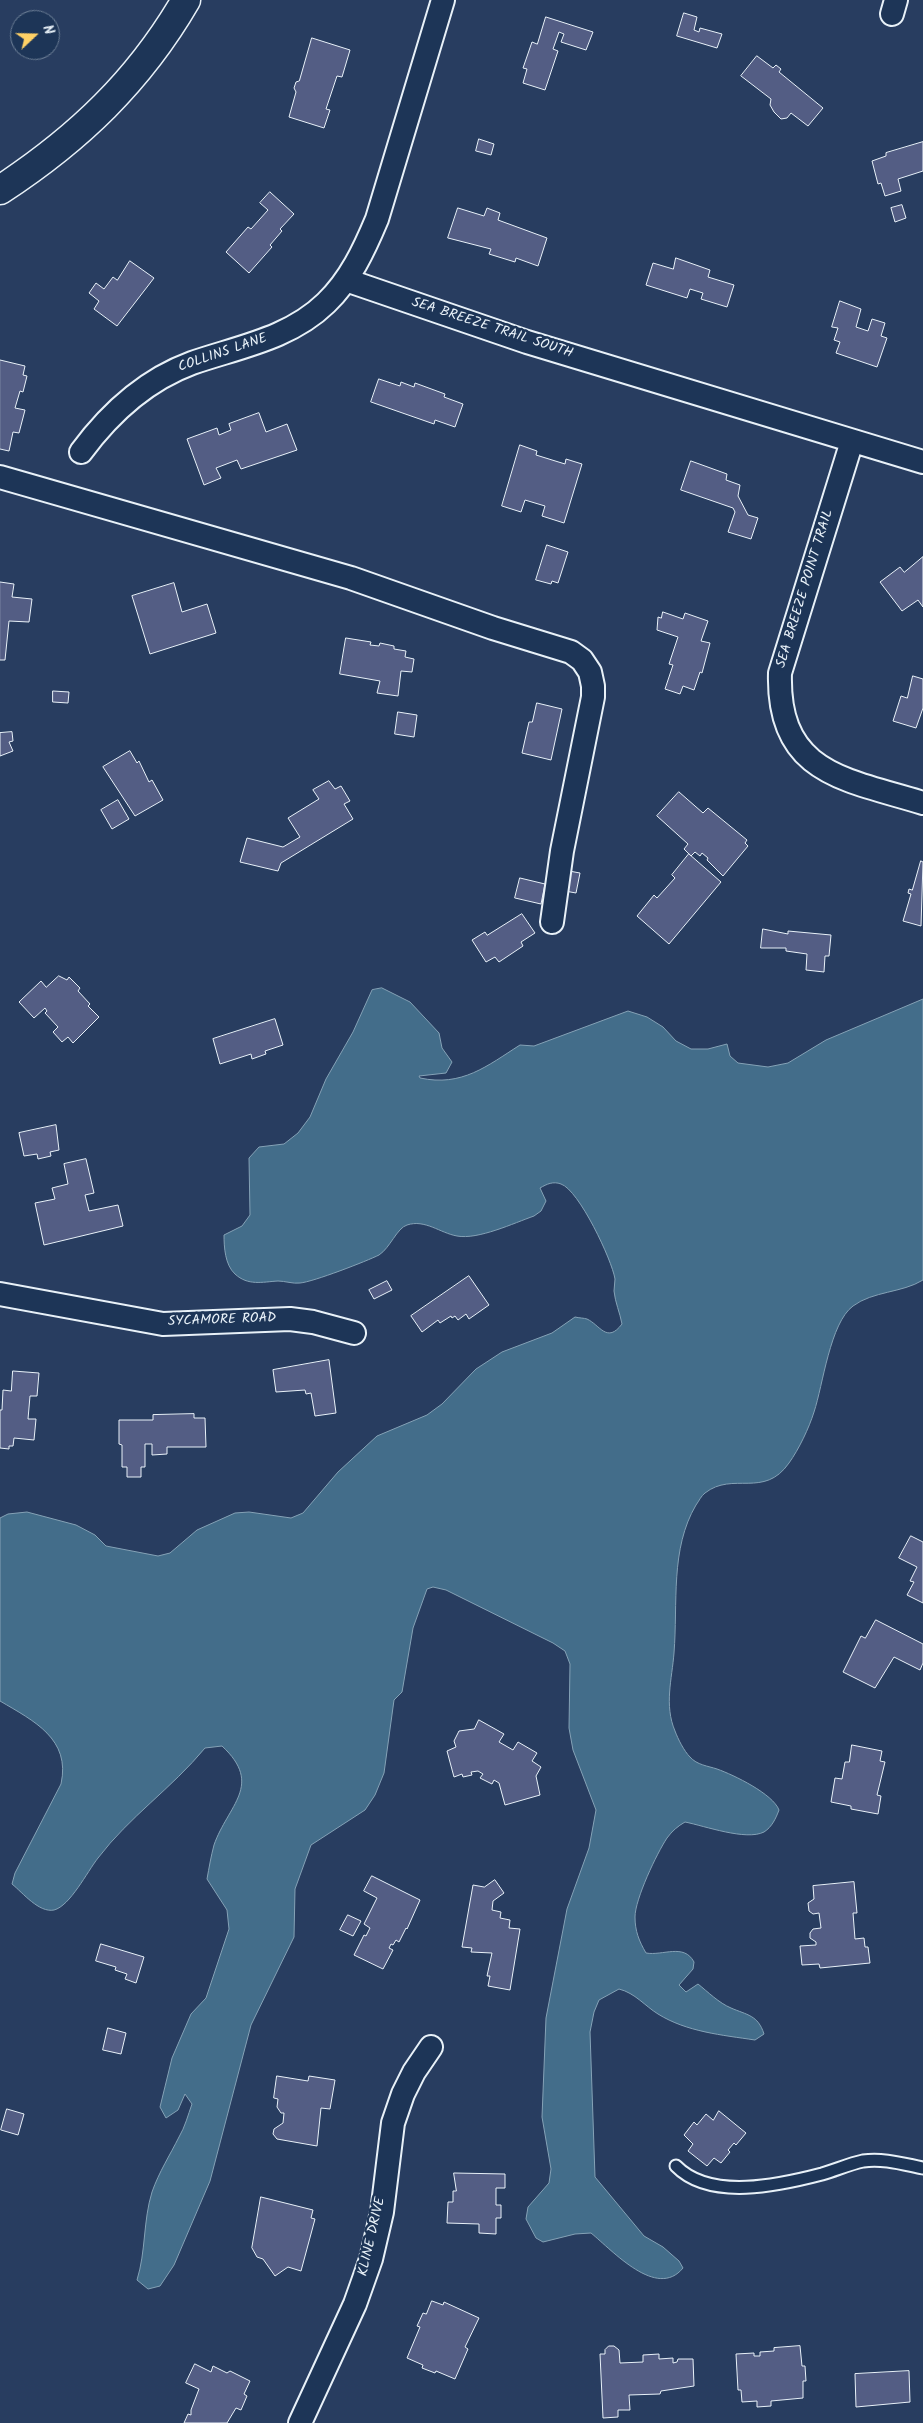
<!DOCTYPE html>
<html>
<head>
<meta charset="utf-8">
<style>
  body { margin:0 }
  #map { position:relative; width:923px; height:2423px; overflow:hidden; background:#283d60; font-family:Kalam,sans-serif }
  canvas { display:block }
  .north { position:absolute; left:10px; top:10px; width:50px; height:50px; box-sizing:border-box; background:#1d3557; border:1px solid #6e8097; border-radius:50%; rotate:69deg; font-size:14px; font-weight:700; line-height:20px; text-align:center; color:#e8f1f8 }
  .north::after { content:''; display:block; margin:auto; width:18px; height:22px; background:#ffd166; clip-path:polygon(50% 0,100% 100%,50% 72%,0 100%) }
</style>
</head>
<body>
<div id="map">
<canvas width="923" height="2423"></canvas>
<div class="north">N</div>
</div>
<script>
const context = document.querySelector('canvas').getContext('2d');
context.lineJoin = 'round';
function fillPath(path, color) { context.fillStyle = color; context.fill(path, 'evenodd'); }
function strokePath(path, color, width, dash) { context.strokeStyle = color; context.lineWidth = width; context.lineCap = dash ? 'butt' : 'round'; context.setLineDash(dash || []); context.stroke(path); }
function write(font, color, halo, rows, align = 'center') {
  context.font = font + ' Kalam,sans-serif'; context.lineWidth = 5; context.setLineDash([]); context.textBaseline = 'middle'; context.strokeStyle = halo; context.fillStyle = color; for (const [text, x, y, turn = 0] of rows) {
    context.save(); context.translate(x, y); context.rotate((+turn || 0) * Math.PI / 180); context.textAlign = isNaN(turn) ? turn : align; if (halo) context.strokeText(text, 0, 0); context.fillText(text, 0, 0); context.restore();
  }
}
const water = new Path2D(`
  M382 988 410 1002 439 1033 442 1048 452 1062 446 1073 419 1076 420 1078C462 1087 487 1066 520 1045L534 1046 628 1011 647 1017 663 1027 676 1041 691 1049H708L727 1044 730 1056 738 1063 768 1067 788 1063 826 1040 923 999V1280C902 1293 873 1291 853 1306 830 1323 823 1385 814 1412 809 1428 799 1449 789 1463 764 1499 733 1471 705 1493 701 1496 699 1501 696 1505 670 1549 678 1603 674 1653 672 1679 664 1705 675 1731 678 1739 684 1751 690 1757 697 1765 708 1766 717 1769 734 1775 773 1794 779 1810 776 1818 772 1827 764 1832 746 1841 705 1826 685 1822 678 1826 672 1831 667 1838 657 1853 635 1899 635 1917 635 1931 639 1941 646 1953 663 1956 684 1943 694 1962L693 1969 679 1985 686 1992 698 1984C708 1992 719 2003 731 2008 747 2015 758 2015 764 2034L755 2040C722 2035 687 2032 658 2014 645 2006 635 1993 619 1989L599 2000 594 2012 590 2032 595 2177 644 2236 663 2247 679 2261 683 2268C657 2300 613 2251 591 2233L575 2234 543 2242 536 2238 526 2219 528 2207 549 2183 551 2169 542 2117 546 2018 567 1909 589 1848 596 1810 573 1750 569 1728 570 1664 565 1651 553 1643 446 1590 433 1587 427 1589 413 1628 402 1692 394 1700 384 1773 375 1795 365 1810 311 1845 295 1889 294 1937 251 2025 210 2181 174 2265 160 2286 148 2289 137 2280C146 2251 143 2221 152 2192 159 2172 170 2155 179 2137 185 2127 188 2115 192 2104L185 2094 178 2110 166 2118 160 2107 172 2058 191 2014 206 1998 229 1929 227 1910 207 1879C209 1868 211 1856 214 1845 228 1805 264 1785 222 1746L205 1748C172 1788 129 1817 98 1858 87 1872 70 1906 54 1910 39 1913 23 1893 12 1884L15 1873 61 1784C71 1739 34 1721 0 1701V1518L8 1514 27 1512 76 1525 95 1535 106 1546 158 1556 170 1553 197 1530 235 1513 249 1512 291 1518 303 1513 338 1472 377 1436 427 1415 442 1404 476 1369 502 1352 552 1333 575 1317C579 1318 584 1318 587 1319 600 1325 607 1344 622 1324 620 1313 615 1302 614 1291 614 1287 615 1283 615 1279 612 1260 579 1190 561 1184 553 1181 547 1184 540 1188L546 1201 541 1211 534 1216C514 1223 478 1240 457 1236 440 1233 425 1219 407 1225 397 1228 390 1248 379 1255 367 1261 313 1282 300 1283 293 1284 285 1281 278 1281 262 1282 248 1286 235 1274 225 1265 224 1247 224 1235L242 1226 250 1215 249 1158 259 1147 284 1144 298 1133 310 1117 326 1079 353 1032 372 990Z`);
fillPath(water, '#436d8a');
strokePath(water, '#85a2b6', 1);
const building = new Path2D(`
  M684 13 697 17 694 30 699 32 700 28 722 34 717 48 677 36Z
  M546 17 593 32 586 50 561 42 564 34 559 32 553 49 558 51 545 90 523 83 527 69 523 68 532 42 537 44Z
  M312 38 350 50 342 77 337 76 326 109 330 110 324 128 289 117 296 92 294 88 296 82 299 81Z
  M757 56 773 68 776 65 781 69 779 72 823 108 808 126 791 113 787 118 781 119 774 112 770 105 771 99 741 76Z
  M479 139 494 144 491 155 476 151Z
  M923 142V171L898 179 901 191 885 196 881 183 878 184 872 161 886 156V153Z
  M270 192 294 214 280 229 282 231 270 245 272 247 249 273 226 252 248 227 251 229 268 210 260 203Z
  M902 205 906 218 895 222 891 208Z
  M458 208 484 216 487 208 500 213 498 220 547 238 538 266 516 258 515 262 489 254 491 249 448 238Z
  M676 258 710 270 708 277 734 285 727 307 701 299 703 293 690 289 687 298 646 285 653 263 673 269Z
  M130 261 154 278 117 326 94 309 99 301 89 293 96 283 104 289 113 277 117 280Z
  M840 301 861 309 856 327 868 331 872 319 885 323 881 336 887 338 877 367 836 353 840 342 834 340 838 328 832 327Z
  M0 360 25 366 23 375 27 376 23 392 20 391 15 408 25 410 19 433 13 432 9 451 0 449Z
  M379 379 400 386 401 382 414 387 415 383 445 394 444 397 463 404 455 427 435 420 434 424 371 402Z
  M259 413 266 432 287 424 297 450 241 469 237 460 216 468 221 478 204 485 187 439 217 428 219 435 231 430 229 424Z
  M520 445 537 451 536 455 565 464 566 459 582 464 564 523 542 516 545 506 525 500 521 512 502 506Z
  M691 461 727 474 726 480 740 485 738 496 748 515 758 518 751 539 728 532 735 512 733 508 681 490Z
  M547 545 568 552 558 583 552 581 551 584 536 580Z
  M923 557V607L918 600 902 611 880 582 900 567 904 572Z
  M0 582 14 584 12 597 32 599 29 622 9 621 5 660H0Z
  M174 583 182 612 207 604 216 633 150 654 132 596Z
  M663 612 683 619 685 613 708 621 701 641 710 643 702 673 700 672 694 690 683 686 680 694 665 689 673 665 669 664 678 637 657 630 658 617 661 618Z
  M346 638 371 642 370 645 379 646 380 643 394 646V649L406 651 405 657 414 659 412 672 401 671 398 696 377 693 380 681 340 674Z
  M913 676 923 679V708L916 728 893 721 901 696 907 698Z
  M53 691 69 692 68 703 53 702Z
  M537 703 562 709 551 760 522 753 529 722H532Z
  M398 712 417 715 414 737 395 734Z
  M12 732 13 741 9 742 13 751 0 756V733Z
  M130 751 137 763 139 761 149 782 152 780 163 800 135 816 103 767Z
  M329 781 335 789 341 786 350 801 344 804 353 819 281 863 278 871 240 862 247 838 283 847 300 837 288 818 319 799 313 790Z
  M679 792 703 813 708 808 747 840 745 843 748 846 723 876 707 860 708 858 702 853 700 856 695 852 691 856 684 849 688 844 657 816Z
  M118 800 129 819 112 829 101 810Z
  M689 854 721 882 669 944 637 916 654 895 657 898 675 878 672 875Z
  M921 861 923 862 921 926 903 921 911 894 908 893 909 889 912 890Z
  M569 871 580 873 576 893 565 891Z
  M520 878 545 884 541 904 515 898Z
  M522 914 535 933 521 942 523 946 499 962 495 957 486 962 472 940 485 932 487 935Z
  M763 929 788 934V931L831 935 829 956H825L824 972 806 970 807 954 786 951V948H761Z
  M59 976 67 980 69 977 80 988 78 991 90 1004 88 1006 99 1017 73 1043 68 1037 62 1042 53 1032 58 1027 45 1013 47 1011 45 1008 34 1018 19 1002 41 981 46 987Z
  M275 1019 283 1045 265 1051 266 1054 252 1059 251 1054 220 1064 213 1039Z
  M56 1125 59 1150 50 1152 51 1156 38 1159 37 1154 24 1156 19 1133Z
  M86 1159 94 1193 85 1195 89 1211 118 1205 123 1226 44 1245 35 1203 55 1199 52 1188 68 1184 64 1164Z
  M469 1276 489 1305 469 1319 466 1314 458 1320 455 1316 452 1318 451 1316 440 1323 438 1320 422 1332 411 1316Z
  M387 1281 392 1290 374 1299 369 1290Z
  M329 1360 336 1413 315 1416 311 1393 306 1394 305 1390 276 1392 273 1370Z
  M13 1371 39 1373 37 1396H30L28 1419H36L34 1440 14 1438 13 1446H9V1449L0 1448V1410H2L3 1390 11 1391Z
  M194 1414V1418H205L206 1447H167V1454L152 1455V1444H145V1467H141V1477H127V1467H122V1445L119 1444V1420H153V1415Z
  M911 1536 923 1542V1603L907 1595 914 1582 910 1581 917 1567 899 1558Z
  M876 1620 923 1644V1663L920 1670 894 1657 875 1688 843 1672 861 1636 865 1638Z
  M479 1720 504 1734 499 1742 513 1750 518 1742 537 1753 532 1761 541 1767 536 1776 540 1795 505 1805 499 1783 494 1780 492 1784 480 1778 483 1774 478 1771 471 1772 472 1775 463 1777 462 1774 454 1777 447 1751 456 1747 454 1741 459 1731 474 1729Z
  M852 1745 882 1751 880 1761 885 1762 877 1795 881 1796 878 1814 851 1809V1806L831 1802 835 1778 842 1779 845 1762H849Z
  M372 1876 420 1900 407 1929 406 1928 399 1942 396 1940 393 1945 391 1944 389 1948 393 1950 383 1969 354 1955 364 1935 366 1936 370 1928 364 1924 377 1898 364 1891Z
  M495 1880 504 1893 493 1901 492 1910 501 1912 500 1918 510 1920 509 1928 520 1929 510 1990 488 1986 490 1976H487L492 1953 471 1952 472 1948 462 1947 473 1885 484 1887Z
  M854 1882 857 1913H853L855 1939 864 1938 865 1947H868L870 1963 820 1968 819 1964 802 1965 800 1946 816 1945V1942L810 1938V1933L813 1929 821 1928 819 1913 813 1914 809 1911 808 1903 814 1899 813 1886Z
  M348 1915 361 1921 353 1936 340 1930Z
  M101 1944 144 1957 136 1983 125 1979 127 1974 115 1970 116 1967 96 1961Z
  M108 2028 126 2033 121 2054 103 2050Z
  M277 2076 308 2081 309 2076 335 2080 330 2109 321 2108 317 2146 277 2139 273 2134 274 2129 283 2123 284 2113H281L277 2107 278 2099 274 2098Z
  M7 2109 24 2114 18 2135 1 2130Z
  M719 2111 746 2133 736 2145 734 2143 728 2150 730 2152 721 2163 714 2158 707 2166 688 2151 693 2144 684 2135 694 2122 697 2125 706 2114 713 2120Z
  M454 2173 505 2174V2188H496V2205H501V2218H496V2234L479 2233V2224L447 2223 448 2202H453V2191H456Z
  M261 2197 313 2210 311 2218 315 2219 301 2271 288 2267 275 2276 263 2259 257 2257 252 2248Z
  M432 2301 443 2305 444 2302 479 2318 465 2347 468 2349 455 2379 436 2371 435 2373 422 2368 423 2365 407 2358 420 2327 417 2326 423 2313 426 2314Z
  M609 2346H614L619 2350 620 2363 643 2362V2355L659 2354V2359L673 2358V2363L677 2362 678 2359H693L694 2386 661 2391 660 2394 629 2395 630 2410H618V2417L603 2418 600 2354H605V2350Z
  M800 2346 802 2366H805L806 2381H803V2398L771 2401V2406L757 2407V2401L742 2402 741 2390H738L736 2354 754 2353V2356H760V2352L774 2351V2348Z
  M195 2364 211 2372 213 2366 227 2373 230 2371 250 2381 244 2394 247 2396 241 2410 236 2408 227 2423H184L188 2414 191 2415V2410L199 2389 186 2383Z
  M909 2371 910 2402 856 2407 855 2374Z`);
fillPath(building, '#535d84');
strokePath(building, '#e8f1f8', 1);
const service = new Path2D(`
  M676 2166C710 2201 780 2185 822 2174 836 2170 849 2164 863 2161 883 2158 903 2164 923 2168`);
const minor = new Path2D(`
  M892 14 896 0
  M346 280 527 342 923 462
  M852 441 780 673C777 774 845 779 923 803
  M81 452C109 414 146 380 192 363 238 347 289 339 326 303 350 280 364 250 377 219L443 0
  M0 477 351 578 493 628 571 652 582 660 590 672 593 686V697L562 851 552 922
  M0 1294 163 1324 290 1319 313 1322 354 1333
  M300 2423 355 2304 371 2259 382 2212 393 2123 403 2094 414 2072 431 2047`);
const tertiary = new Path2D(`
  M0 190C78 139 139 81 186 0`);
strokePath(service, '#e8f1f8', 15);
strokePath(minor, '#e8f1f8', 26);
strokePath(tertiary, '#e8f1f8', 31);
strokePath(service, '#1d3557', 11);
strokePath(minor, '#1d3557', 22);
strokePath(tertiary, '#1d3557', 28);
write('14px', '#e8f1f8', '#1d3557', [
  ["SEA BREEZE TRAIL SOUTH",492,329,18],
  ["COLLINS LANE",223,354,-19],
  ["SEA BREEZE POINT TRAIL",806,589,-73],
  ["SYCAMORE ROAD",222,1321,-2],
  ["KLINE DRIVE",373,2237,-77]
]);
</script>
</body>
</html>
